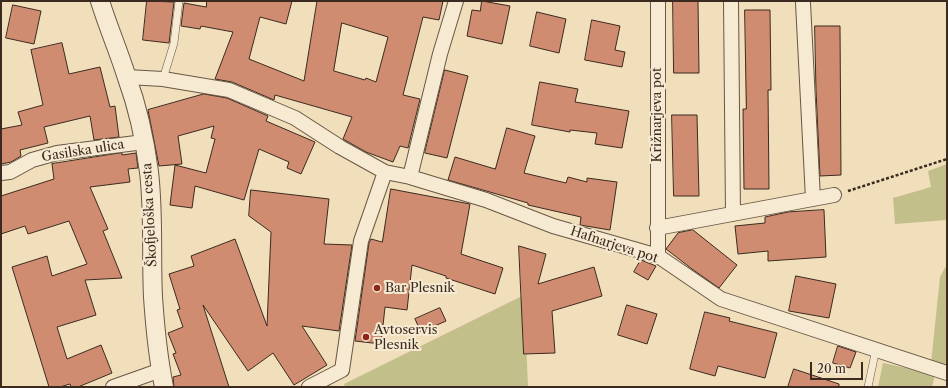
<!DOCTYPE html>
<html>
<head>
<meta charset="utf-8">
<style>
  body { margin:0 }
  #map { position:relative; width:948px; height:388px; overflow:hidden; background:#f1deba; font-family:"Libre Caslon Text",serif }
  canvas { display:block }
  .frame { position:absolute; inset:0; border:2px solid #3b2a1f; pointer-events:none }
  .scale { position:absolute; left:810px; top:362px; width:53px; height:18px; box-sizing:border-box; border:2px solid #3b2a1f; border-top:0; padding-left:5px; font-size:12px; line-height:14px; white-space:nowrap; color:#3b2a1f; -webkit-text-stroke:3px #f6ead2; paint-order:stroke }
</style>
</head>
<body>
<div id="map">
<canvas width="948" height="388"></canvas>
<div class="frame"></div>
<div class="scale">20 m</div>
</div>
<script>
const context = document.querySelector('canvas').getContext('2d');
context.lineJoin = 'round';
function fillPath(path, color) { context.fillStyle = color; context.fill(path, 'evenodd'); }
function strokePath(path, color, width, dash) { context.strokeStyle = color; context.lineWidth = width; context.lineCap = dash ? 'butt' : 'round'; context.setLineDash(dash || []); context.stroke(path); }
function write(font, color, halo, rows, align = 'center') {
  context.font = font + ' "Libre Caslon Text",serif'; context.lineWidth = 4; context.setLineDash([]); context.textBaseline = 'middle'; context.strokeStyle = halo; context.fillStyle = color; for (const [text, x, y, turn = 0] of rows) {
    context.save(); context.translate(x, y); context.rotate((+turn || 0) * Math.PI / 180); context.textAlign = isNaN(turn) ? turn : align; if (halo) context.strokeText(text, 0, 0); context.fillText(text, 0, 0); context.restore();
  }
}
fillPath(new Path2D(`
  M947 164V220L895 224 893 198 931 187 928 171Z
  M947 264V368L931 363 940 277Z
  M524 295 528 387H345L344 384Z
  M883 363 935 374 932 387H878Z`), '#c2bf8b');
const building = new Path2D(`
  M147 1 174 2 169 43 143 40Z
  M207 1H292L286 24 260 17 249 59 304 81 317 1H443L439 20 423 17 403 95 420 99 408 148 400 146 393 162 366 152 343 139 352 117 275 95 274 100 232 82 215 79 233 32 201 26 200 29 181 26 184 3 206 7ZM342 23 388 37 376 82 366 78 365 80 334 71Z
  M482 1 510 6 502 44 467 36 472 10 480 11Z
  M673 1H698L699 73H674Z
  M13 5 41 11 34 44 6 38Z
  M745 10H770L771 90H768L769 189H744L743 109H746Z
  M537 12 566 19 559 53 530 46Z
  M592 20 620 26 615 50 625 52 622 67 585 60Z
  M815 26H840L841 175 820 176 816 90Z
  M62 43 69 74 100 67 110 107 115 106 119 137 94 140 90 116 44 127 48 143 20 150 21 156 11 162 1 164V129L22 125 18 112 43 105 31 50Z
  M445 70 468 76 447 158 425 153Z
  M540 82 578 89 575 102 629 111 622 148 595 144 597 133 570 130V132L532 125Z
  M204 94 227 98 268 116 266 121 315 142 301 174 287 168 289 162 259 149 244 200 195 186 192 208 170 205 175 165 206 173 215 139 211 138 214 126 178 136 182 164 159 166 148 110Z
  M672 115H697L699 196H674Z
  M507 128 535 136 524 173 566 183 568 177 587 182V178L617 182 610 230 580 225 581 217 528 205V203L448 180 455 157 495 169Z
  M122 153V155L136 153 138 168 128 169 130 182 90 187 108 229 103 231 122 278 85 280 96 315 57 327 67 359 101 345 112 373 78 387H71L70 384 60 387H49L12 267 47 256 52 276 87 264 69 221 28 234 25 226 1 234V196L54 179 52 164Z
  M391 189 470 204 461 254 503 268 495 294 446 278V276L412 265 407 310 385 307 381 344 355 341 369 243 371 239 382 242Z
  M251 190 329 199 324 244 352 245 339 331 302 326 327 365 294 385 273 353 248 371 203 305 229 387H174L173 377 181 375 173 354 176 353 168 333 183 327 177 310 180 309 169 274 194 266 191 256 235 239 267 326 271 232 249 216Z
  M824 210 826 257 768 261V251L738 254 735 226 765 223V217L788 212Z
  M693 230 737 265 719 288 692 269 666 249 678 233Z
  M519 246 546 254 538 284 594 267 602 296 552 311 555 353 524 354Z
  M641 260 656 266 648 280 634 272Z
  M796 276 836 284 829 318 789 311Z
  M627 305 657 314 647 344 618 335Z
  M440 308 446 321 421 332 415 319Z
  M705 312 730 318 729 321 777 333 765 378 718 366 715 376 690 369Z
  M838 346 856 352 850 368 833 363Z
  M794 369 839 384V387H788Z`);
fillPath(building, '#d08c70');
strokePath(building, '#3b2a1f', 1);
const service = new Path2D(`
  M163 79 174 43 179 1
  M868 387 876 349`);
const minor = new Path2D(`
  M731 1 733 214
  M803 3 813 199
  M127 77 163 79 229 90 295 118 340 147 385 172 410 177 486 200 553 226 658 256 721 299 947 373
  M1 173 10 172 32 160 57 153 144 142
  M410 177 440 54 456 1
  M657 228 834 195
  M658 256V1
  M113 387 161 370
  M309 387 342 370 361 241 385 172`);
const tertiary = new Path2D(`
  M100 1C108 27 119 52 127 78 138 108 145 141 149 172 154 214 151 255 153 297 155 327 158 357 164 387`);
strokePath(service, '#685746', 8);
strokePath(minor, '#685746', 16);
strokePath(tertiary, '#685746', 20);
strokePath(new Path2D(`
  M848 191 947 159`), '#3b2a1f', 2.5, [3, 2]);
strokePath(service, '#f6ead2', 7);
strokePath(minor, '#f6ead2', 14);
strokePath(tertiary, '#f6ead2', 18);
for (const [x, y, r, color] of [
  [377,288,4,"#8f2418"],
  [366,337,4,"#8f2418"]
]) { const dot = new Path2D(); dot.arc(x, y, r, 0, 2 * Math.PI); context.fillStyle = color; context.fill(dot); strokePath(dot, '#f6ead2', 1.5); }
write('13px', '#3b2a1f', '#f6ead2', [
  ["Križnarjeva pot",657,115,-90],
  ["Gasilska ulica",83,151,-9],
  ["Škofjeloška cesta",150,215,-93],
  ["Hafnarjeva pot",614,245,18]
]);
write('13px', '#3b2a1f', '#f6ead2', [
  ["Bar Plesnik",385,288],
  ["Avtoservis",374,330],
  ["Plesnik",374,345]
], 'left');
</script>
</body>
</html>
